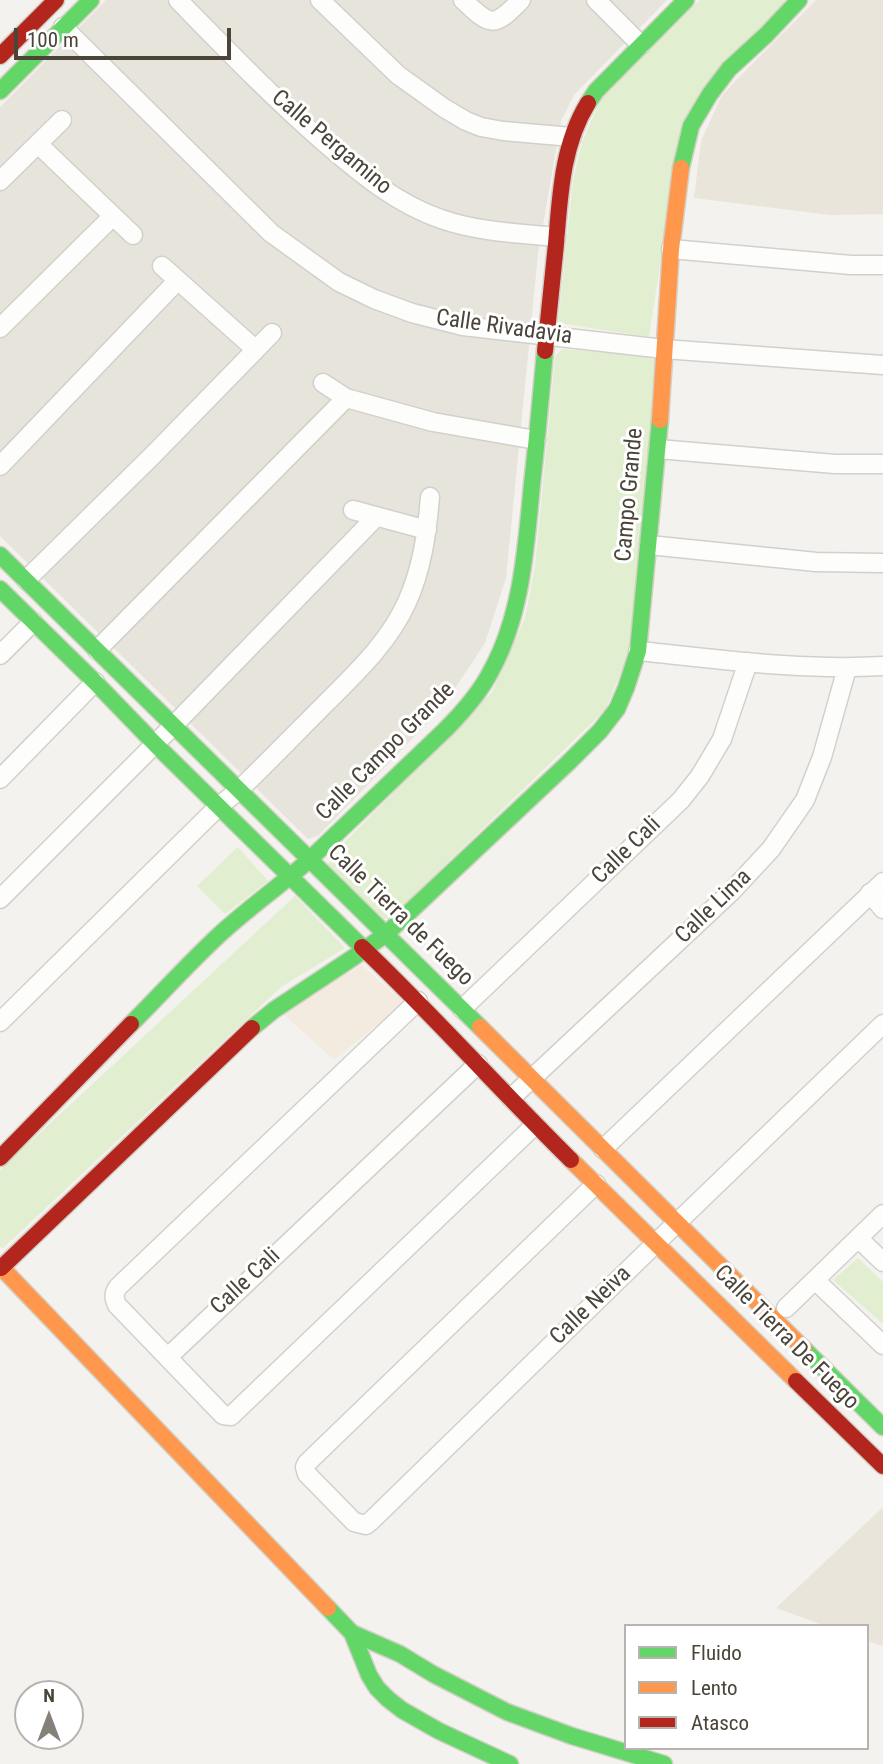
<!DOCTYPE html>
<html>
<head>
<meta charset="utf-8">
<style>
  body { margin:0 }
  #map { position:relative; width:883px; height:1764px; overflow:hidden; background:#f4f2ee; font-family:"Roboto Condensed",sans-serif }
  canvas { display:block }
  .legend { position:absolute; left:624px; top:1624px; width:245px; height:126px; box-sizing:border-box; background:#fff; border:2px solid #b7b4b0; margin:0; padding:9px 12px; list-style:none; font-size:21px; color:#4b4439 }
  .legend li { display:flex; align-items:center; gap:14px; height:35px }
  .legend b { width:35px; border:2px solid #b7b4b0 }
  .north { position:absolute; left:14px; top:1680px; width:70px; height:70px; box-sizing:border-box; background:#fff; border:2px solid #b7b4b0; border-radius:50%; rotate:0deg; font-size:19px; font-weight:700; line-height:28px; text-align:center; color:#4b4439 }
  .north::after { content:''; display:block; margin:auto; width:24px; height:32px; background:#868178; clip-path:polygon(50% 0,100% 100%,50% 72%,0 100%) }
  .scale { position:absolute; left:14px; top:28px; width:217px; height:32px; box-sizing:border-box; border:4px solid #4b4439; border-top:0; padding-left:9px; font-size:21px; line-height:24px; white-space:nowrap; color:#4b4439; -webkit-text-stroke:5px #fff; paint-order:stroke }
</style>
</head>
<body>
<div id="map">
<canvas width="883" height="1764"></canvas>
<ul class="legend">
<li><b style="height:9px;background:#63d668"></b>Fluido</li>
<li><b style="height:9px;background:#ff974d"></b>Lento</li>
<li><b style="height:9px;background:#b3261e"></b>Atasco</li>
</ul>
<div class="north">N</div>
<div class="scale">100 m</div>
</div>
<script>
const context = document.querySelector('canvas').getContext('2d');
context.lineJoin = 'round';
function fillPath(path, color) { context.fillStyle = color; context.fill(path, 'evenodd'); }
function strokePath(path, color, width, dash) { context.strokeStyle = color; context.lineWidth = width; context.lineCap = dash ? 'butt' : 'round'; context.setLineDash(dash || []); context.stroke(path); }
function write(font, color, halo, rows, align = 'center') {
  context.font = font + ' "Roboto Condensed",sans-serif'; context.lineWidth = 6; context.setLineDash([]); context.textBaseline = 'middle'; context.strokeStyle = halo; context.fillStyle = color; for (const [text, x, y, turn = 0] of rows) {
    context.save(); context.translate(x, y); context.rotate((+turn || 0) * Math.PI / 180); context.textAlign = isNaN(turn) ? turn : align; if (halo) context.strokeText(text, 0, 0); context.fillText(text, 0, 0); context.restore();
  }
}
fillPath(new Path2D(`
  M106 0H667L574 95 561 121 538 254 506 578 485 643 442 708 318 836 308 839 0 536V107Z`), '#e7e4dc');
fillPath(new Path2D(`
  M362 965 404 1003 334 1060 281 1012Z`), '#f3ebdf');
fillPath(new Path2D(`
  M816 0H883V214L830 215 694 198 701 141 721 97 735 81Z
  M883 1507V1646L867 1641V1626H826L776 1608Z`), '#eae5da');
fillPath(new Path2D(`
  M700 0H786L680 134 649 337 558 323 573 180 582 143 601 98Z
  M562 349 644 356 657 360 631 647 606 709 391 917 384 919 327 866 336 851 492 692 525 618 535 567 555 357Z
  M238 847 268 881 225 914 197 886Z
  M295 896 345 948 281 987 3 1248 0 1247V1170Z
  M858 1258 883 1282V1324L833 1280Z`), '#e1eecf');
const street = new Path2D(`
  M178 0C226 49 274 99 326 144 361 174 397 204 441 219 478 232 518 233 556 237
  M320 0 398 75 444 108 466 121 481 127 503 131 572 137
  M463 0C491 27 494 28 521 0
  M596 0 641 45
  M63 27 271 233 339 282 374 299 412 313 463 326 664 349 883 365
  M38 144 133 235
  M0 181 62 120
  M671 249 851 265H883
  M162 266 255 349
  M0 328 113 216
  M323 383 346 398 433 422 536 440
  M658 449 835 464H883
  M0 466 178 280
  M353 510 427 530
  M649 545 816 562 883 563
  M26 580 153 455 272 333
  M97 650 346 398
  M638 651C719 659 801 671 883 666
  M0 655 33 622
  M0 779 95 682
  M870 893 883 909
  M0 899 173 726 376 517
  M418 1001 118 1287C113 1294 114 1298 117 1305L223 1415 231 1416 535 1125
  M462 1009 681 800 700 776 722 739 748 662
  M0 1022 218 807 239 790C269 761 298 731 327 702 357 672 389 642 407 602 422 569 427 533 430 497
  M511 1098 731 892 771 849 805 800 822 757 847 668
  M603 1149 883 882
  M596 1184 307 1463 305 1467 307 1474 354 1522 366 1525 372 1520 657 1242 883 1024
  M858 1238 883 1262
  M815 1280 883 1345
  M786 1308 883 1214
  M168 1357 478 1064`);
const fast = new Path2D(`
  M0 91 91 0
  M588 103 596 91 686 0
  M681 168 691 126 710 94 729 69 766 35 799 0
  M0 555 480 1027
  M0 589 95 682 155 744 362 947
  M131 1024C160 995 188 964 218 936 247 909 280 886 309 860L445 730C463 712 480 693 491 671 522 615 526 547 532 484 537 440 541 396 545 351
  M252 1028 274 1010 354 957 386 934 568 763 600 731 617 709 626 688 638 651 660 420
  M804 1349 883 1427
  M328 1608 352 1633 369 1675 377 1688 388 1699 402 1710 439 1731 510 1764
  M352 1633 400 1654 433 1674 507 1712 572 1736 664 1764`);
const slow = new Path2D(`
  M660 420 671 249 681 168
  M480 1027 804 1349
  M571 1160 796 1381
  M0 1266 328 1608`);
const jam = new Path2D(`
  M0 56 56 0
  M545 351C549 315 552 280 556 244 560 196 562 145 588 103
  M362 947C434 1016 500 1090 571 1160
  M0 1158 131 1024
  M1 1268 252 1028
  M796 1381 883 1466`);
strokePath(street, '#d2d0cb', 21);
strokePath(fast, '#d3cfc5', 19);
strokePath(slow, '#d3cfc5', 19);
strokePath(jam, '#d3cfc5', 19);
strokePath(street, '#fdfdfc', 18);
strokePath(fast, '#63d668', 16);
strokePath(slow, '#ff974d', 16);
strokePath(jam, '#b3261e', 16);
write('23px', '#4b4439', '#fff', [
  ["Calle Pergamino",331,143,40],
  ["Calle Rivadavia",504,328,8],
  ["Campo Grande",630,495,-85],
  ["Calle Campo Grande",386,752,-45],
  ["Calle Cali",627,851,-44],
  ["Calle Lima",714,907,-44],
  ["Calle Tierra de Fuego",400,916,44],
  ["Calle Cali",246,1282,-43],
  ["Calle Neiva",591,1306,-44],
  ["Calle Tierra De Fuego",786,1338,45]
]);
</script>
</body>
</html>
